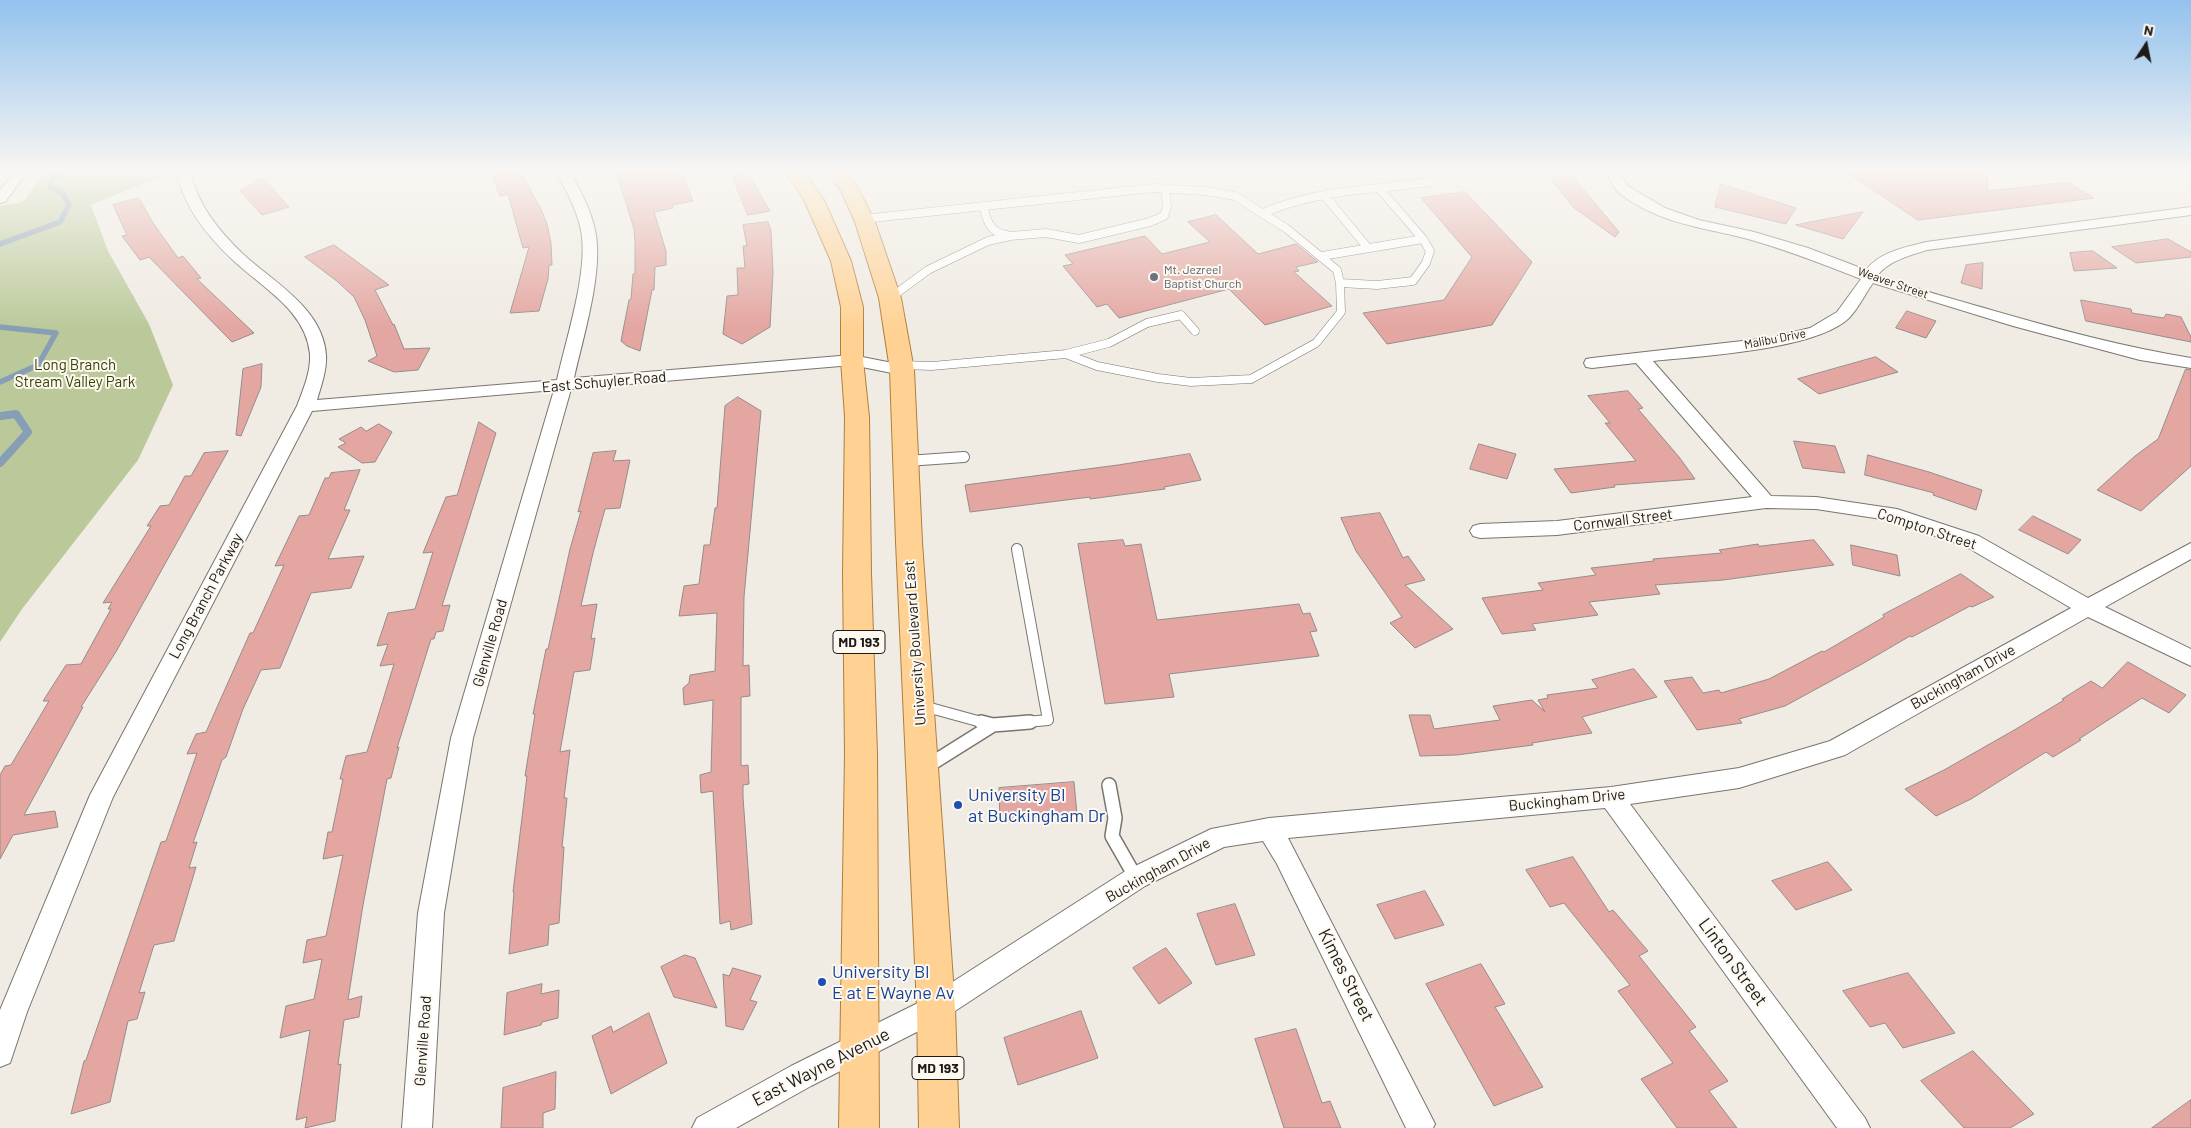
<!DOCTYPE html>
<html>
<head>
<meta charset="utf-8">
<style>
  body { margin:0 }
  #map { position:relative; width:2191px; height:1128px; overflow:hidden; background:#f0ebe3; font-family:Barlow,sans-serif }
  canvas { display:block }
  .north { position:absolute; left:2121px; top:20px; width:50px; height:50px; -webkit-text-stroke:4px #fdf8f0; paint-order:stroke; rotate:11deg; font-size:14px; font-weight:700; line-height:20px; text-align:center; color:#1d1b19 }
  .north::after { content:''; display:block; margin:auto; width:18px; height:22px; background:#1d1b19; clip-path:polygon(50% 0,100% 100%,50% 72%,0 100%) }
</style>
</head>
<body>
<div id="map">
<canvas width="2191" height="1128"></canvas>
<div class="north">N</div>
</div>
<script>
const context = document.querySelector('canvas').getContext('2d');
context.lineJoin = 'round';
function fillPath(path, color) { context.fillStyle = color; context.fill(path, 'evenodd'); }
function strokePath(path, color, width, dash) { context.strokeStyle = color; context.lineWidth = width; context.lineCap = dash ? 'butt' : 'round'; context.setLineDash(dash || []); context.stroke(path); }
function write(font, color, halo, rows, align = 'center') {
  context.font = font + ' Barlow,sans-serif'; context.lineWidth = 4; context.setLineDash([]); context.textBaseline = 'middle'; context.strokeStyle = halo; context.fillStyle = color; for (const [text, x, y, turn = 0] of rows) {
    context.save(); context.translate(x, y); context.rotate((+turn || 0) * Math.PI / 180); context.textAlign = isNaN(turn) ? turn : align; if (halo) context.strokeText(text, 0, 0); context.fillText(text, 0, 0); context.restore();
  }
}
fillPath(new Path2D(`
  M45 170H166L167 174 91 205 108 251 149 324 173 385 138 460 22 609 0 642V206L23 202Z`), '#bbc99a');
strokePath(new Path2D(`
  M0 244 60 222 69 205 63 194 50 187V182L62 170
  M0 327 56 333 38 365 0 382`), '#869fb4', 5.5);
strokePath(new Path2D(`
  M0 416 16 414 28 432 0 463`), '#869fb4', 8);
const building = new Path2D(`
  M491 170H520L540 208V207L547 224 551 243 552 265H549L548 279 539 311 510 313 529 247 523 248 508 194 500 196Z
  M616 170H680L693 201 672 205 673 208 654 212 666 251V265L655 267 654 290H652L640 351 627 346 621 341 629 300 631 299 633 274H635V241L634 229Z
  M730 170H746L770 211 748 215Z
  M1844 170H1987L1988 191 2068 182 2094 198 1918 220Z
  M1573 177 1619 232 1615 237 1573 207 1550 178Z
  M263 178 289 207 262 215 240 191Z
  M1721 184 1796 208 1786 224 1715 207Z
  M1465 192 1532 262 1492 325 1387 344 1363 313 1444 300 1472 257 1421 198Z
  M139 198 153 223 178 258 183 256 201 278 197 279 254 333 232 342 149 257 140 260 122 236 127 235 113 205Z
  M1863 212 1843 239 1796 225Z
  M1216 215 1258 254 1296 244 1318 262 1296 267 1299 271 1294 272 1332 306 1265 325 1229 289 1119 318 1107 304 1097 307 1063 266 1073 264 1065 255 1145 236 1162 254 1210 242 1188 222Z
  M768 222 771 231 773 272 770 327 742 344 723 334 727 296 738 295 737 268H745L743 246H747L743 225Z
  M2168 239 2191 252V257L2136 263 2112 247Z
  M334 245 389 285 375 290 393 325 394 324 404 349 430 348 418 370 394 372 368 361 377 356 365 320 354 297 338 282 305 257Z
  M2093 251 2117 268 2074 271 2070 253Z
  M1983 263 1982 289 1961 283 1966 265Z
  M2081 300 2131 309 2132 313 2164 318 2166 314 2181 317 2191 337V342L2086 321Z
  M1907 311 1936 321 1926 338 1896 328Z
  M1876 357 1898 372 1819 394 1798 379Z
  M262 364 261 387 241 436 236 435 243 369Z
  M2186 369 2191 370V466L2141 511 2097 490 2135 456 2158 439Z
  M1628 391 1643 408 1638 409 1679 457 1695 479 1614 485 1615 487 1571 493 1554 469 1636 461 1605 423H1610L1588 396Z
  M738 397 761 411 744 597 743 666 749 665 750 696 741 697V766L748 765 749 784 743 785V797L752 924 731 930 730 921 720 924 713 791 701 793 700 775 711 772 713 700 684 705 683 688 689 683 690 675 715 671 717 613 679 616 684 586 699 584 704 545H710L715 508H717L725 406Z
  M479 422 496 433 442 606 450 605 443 631 436 632 434 639H431L397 748 399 747 391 778 387 779 363 905 348 1000 362 996 359 1017 344 1020 338 1065 341 1064 335 1121 305 1128 307 1117 296 1120 310 1030 280 1038 286 1006 314 999 322 959 303 963 307 940 326 936 343 855 323 859 328 832H332L343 779H340L346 756 367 752 394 664 380 666 388 644 377 646 388 613 415 609 433 552 423 553 446 497 457 495Z
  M379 424 392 432 375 462 362 463 338 447 346 443 339 439 361 427 366 431Z
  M1794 441 1835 446 1845 473 1803 468Z
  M1479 444 1516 454 1507 479 1470 469Z
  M228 451 117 650 81 707H83L24 815 55 811 58 827 13 835 0 859V775L5 766 11 765 49 701H43L66 665 81 664 111 609H108L112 602 103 603 151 526H147L160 506 169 505 185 476H191L204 453Z
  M616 451 613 461 630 460 620 508 605 509 593 553 581 606 597 604 591 639 595 638 590 670 574 672 560 752 570 750 564 798H567L562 847H564L559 923 549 925 548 945 509 954 514 892H513L527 776H525L535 714H533L546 649H548L570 549 581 511 578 512 593 453Z
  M1190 454 1201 480 1164 487 1165 489 1090 499V497L970 512 965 485 1118 465Z
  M1868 455 1929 472 1982 490 1976 510 1933 495 1934 493 1865 475Z
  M360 470 344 510H350L328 559 364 556 351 588 311 593 280 668 261 670 243 709 226 757 222 760 193 843 197 842 189 868 196 867 174 941 154 945 139 993 145 992 137 1019 128 1021 110 1102 71 1114 84 1061 86 1060 161 842 166 841 197 753 187 754 196 734 206 732 250 633H253L284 565 275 566 299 516 309 515 325 478H329L331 473Z
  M1380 513 1403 558 1408 556 1425 580 1405 585 1453 629 1415 648 1390 623 1402 617 1356 551 1341 518Z
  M2033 516 2081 540 2068 554 2019 530Z
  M1123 540 1125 546 1141 544 1157 620 1299 604 1303 614 1310 613 1317 631 1310 632 1319 656 1169 674 1174 697 1105 704 1078 544Z
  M1814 540 1834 565 1723 580 1655 585 1660 594 1589 602 1598 615 1532 624 1536 630 1502 634 1482 598 1543 590 1538 583 1596 575 1591 568 1654 561 1653 559 1722 553 1719 550 1758 544 1759 546Z
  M1851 545 1897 555 1900 576 1853 565Z
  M1961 574 1994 597 1972 607 1970 606 1912 637 1910 636 1862 664 1785 706 1739 719 1742 723 1697 730 1664 681 1692 677 1703 693 1719 690 1721 693 1769 679 1822 651 1824 652 1884 617 1883 615Z
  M2128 662 2186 695 2169 713 2142 698 2079 739 2081 740 2053 757 2046 752 1971 799 1936 816 1905 789 1944 770 2016 729 2064 700 2062 699 2091 681 2102 688Z
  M1634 669 1657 697 1582 717 1592 733 1532 743 1533 745 1457 755 1420 756 1409 715H1430L1434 729 1500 720 1493 706 1532 700 1545 712 1538 700 1548 698 1547 695 1598 688 1592 680Z
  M1074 782 1077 814 1000 821 999 788Z
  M1573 857 1609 912 1613 910 1648 951 1639 956 1696 1027 1689 1031 1728 1081 1709 1091 1737 1128H1677L1641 1079 1673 1063 1618 991 1630 985 1564 903 1550 907 1526 870Z
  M1828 862 1852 890 1796 910 1772 881Z
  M1425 891 1444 925 1395 939 1377 905Z
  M1235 904 1255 955 1216 965 1197 914Z
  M1166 948 1192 983 1159 1004 1133 968Z
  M685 955 695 958 717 1008 674 997 661 967Z
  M1481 964 1505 1004 1495 1007 1543 1087 1494 1106 1426 984Z
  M733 968 761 976 750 1000 757 1002 743 1030 726 1026 723 974 729 976Z
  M1908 973 1955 1033 1903 1048 1885 1023 1870 1027 1843 991Z
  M542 984 541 994 559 990 558 1018 542 1022 541 1025 504 1035 507 993Z
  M1081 1011 1098 1058 1018 1085 1004 1038Z
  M649 1013 667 1063 611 1094 592 1036 611 1026 613 1032Z
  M1296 1029 1322 1103 1330 1101 1341 1128H1284L1255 1039Z
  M1973 1051 2034 1114 2010 1128H1964L1921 1081Z
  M556 1072 555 1109 543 1113V1128H501L503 1088Z
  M2191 1100V1128H2152Z`);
fillPath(building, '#e4a6a1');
strokePath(building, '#958c8b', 1);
const serviceFar2 = new Path2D(`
  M1379 188 1430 182
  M1324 195 1368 248
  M983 206C987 221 990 233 1007 235
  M1263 213C1300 197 1339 191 1379 188L1423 239 1430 251 1426 263 1413 281 1377 285 1340 283
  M863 219 1153 188 1205 191 1235 196 1287 229 1337 270 1340 283 1341 312 1316 343 1251 379 1191 382 1158 378 1097 366 1066 354
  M1322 256 1423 239
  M890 298 928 270 988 241 1010 236 1046 233 1079 239 1150 222 1164 216 1167 207 1165 188
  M901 365 932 366 1066 354 1109 343 1147 323 1181 315 1195 331`);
const serviceFar1 = new Path2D(`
  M907 461 964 457
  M923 706 985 723
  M1016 723 1048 720 1017 549`);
const service = new Path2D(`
  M981 722 993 725 1030 722
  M926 767 993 725
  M1109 785 1115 818 1112 836 1136 878`);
const minor = new Path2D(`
  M16 170H29L5 202 0 203V190Z
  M176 170H190C197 205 219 231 244 255 275 283 323 309 326 355 327 370 321 386 317 400L557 380C566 339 589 270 581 230 577 210 565 188 555 170H569C579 188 591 210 595 230 604 271 583 337 574 378L852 355 908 366 910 370 908 374 902 375 852 365 571 389 473 738 444 913 432 1128H402L418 913 451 738 554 390 312 411 113 797 27 1012 10 1063 0 1067V1010L90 795 297 406C303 390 311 372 310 354 306 311 263 288 235 262 208 237 183 207 176 170Z
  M1078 170H1091L1092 171 1085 175Z
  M1605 170H1618L1628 186 1665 208 1699 220 1754 232 1808 248 1866 270C1879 252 1906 247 1926 242L2191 207V215L1927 250C1911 255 1888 261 1878 275 1915 289 1953 299 1991 310 2057 329 2123 347 2191 358V368L2140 360 2013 326 1873 283C1865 294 1858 309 1849 318 1816 350 1700 356 1653 361L1771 496 1816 497 1897 509 1979 536 2088 598 2191 543V559L2105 607 2191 649V666L2088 617 1845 755 1739 788 1630 804 1865 1118 1870 1128H1837L1605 808 1288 838 1430 1114 1435 1124 1433 1128H1406L1277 864 1263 841 1224 847 1145 886 946 1017 811 1086 736 1128H692L697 1118 791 1066 926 999 1127 870 1211 829 1269 818 1611 787 1739 768 1830 741 2071 608 1965 546 1888 520 1816 509 1766 508 1557 535 1480 538 1473 536 1470 531 1473 526 1480 524 1557 521 1752 497 1636 363 1592 368 1586 367 1584 363 1586 359 1592 358 1769 338 1810 328 1837 312 1861 279C1823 264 1787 250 1748 239 1702 227 1659 224 1619 193 1613 188 1609 177 1605 170Z`);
const primary = new Path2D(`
  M784 170H803L824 200 851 261 863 307V360L869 417 871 573 877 754 879 1128H839L845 754 843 573 845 417 841 360V307L831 261 804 200Z
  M826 170H845L859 190 875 222 901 298 914 370 922 542 955 1008 959 1128H919L917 1008 896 542 890 370 879 298 855 222 841 191Z`);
strokePath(serviceFar2, '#79756e', 9);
strokePath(serviceFar1, '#79756e', 12);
strokePath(service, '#79756e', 16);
strokePath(minor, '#79756e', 2);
strokePath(primary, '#b07e3b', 2);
strokePath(serviceFar2, '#fff', 8);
strokePath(serviceFar1, '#fff', 10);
strokePath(service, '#fff', 13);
fillPath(minor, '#fff');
fillPath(primary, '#ffd294');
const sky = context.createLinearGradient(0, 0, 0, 328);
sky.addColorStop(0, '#93c2ee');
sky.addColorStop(0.52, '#f8f6f2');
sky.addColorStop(1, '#f8f6f200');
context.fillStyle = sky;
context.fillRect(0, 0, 2191, 328);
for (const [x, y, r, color] of [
  [1154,277,5,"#6b7280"],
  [958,805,5,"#1a4fb4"],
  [822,982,5,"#1a4fb4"]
]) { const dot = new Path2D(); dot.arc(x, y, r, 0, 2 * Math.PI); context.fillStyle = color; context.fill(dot); strokePath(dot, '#fdf8f0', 2); }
write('12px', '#5b616d', '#fdf8f0', [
  ["Mt. Jezreel",1164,270],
  ["Baptist Church",1164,284]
], 'left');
write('12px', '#1d1b19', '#fdf8f0', [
  ["Weaver Street",1893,283,19],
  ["Malibu Drive",1775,339,-11]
]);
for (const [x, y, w] of [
  [859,642,52],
  [938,1068,52]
]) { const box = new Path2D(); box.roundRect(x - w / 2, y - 11.5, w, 23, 4); context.fillStyle = '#fdf8f0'; context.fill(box); strokePath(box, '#1d1b19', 1); }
write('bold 14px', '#1d1b19', null, [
  ["MD 193",859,642],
  ["MD 193",938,1068]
]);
write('15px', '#354203', '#fdf8f0', [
  ["Long Branch",75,365],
  ["Stream Valley Park",75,382]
]);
write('15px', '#1d1b19', '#fdf8f0', [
  ["East Schuyler Road",604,382,-5],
  ["Cornwall Street",1623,520,-7],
  ["Compton Street",1927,529,18],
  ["Long Branch Parkway",206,596,-62],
  ["Glenville Road",490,643,-74],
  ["University Boulevard East",915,643,-94],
  ["Buckingham Drive",1963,677,-29],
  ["Buckingham Drive",1567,800,-6],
  ["Buckingham Drive",1158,870,-29],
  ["Glenville Road",423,1041,-86]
]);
write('18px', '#164399', '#fdf8f0', [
  ["University Bl",968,795],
  ["at Buckingham Dr",968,816],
  ["University Bl",832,972],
  ["E at E Wayne Av",832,993]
], 'left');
write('18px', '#1d1b19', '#fdf8f0', [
  ["Linton Street",1733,962,54],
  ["Kimes Street",1346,975,63],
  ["East Wayne Avenue",821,1067,-27]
]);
</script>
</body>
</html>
